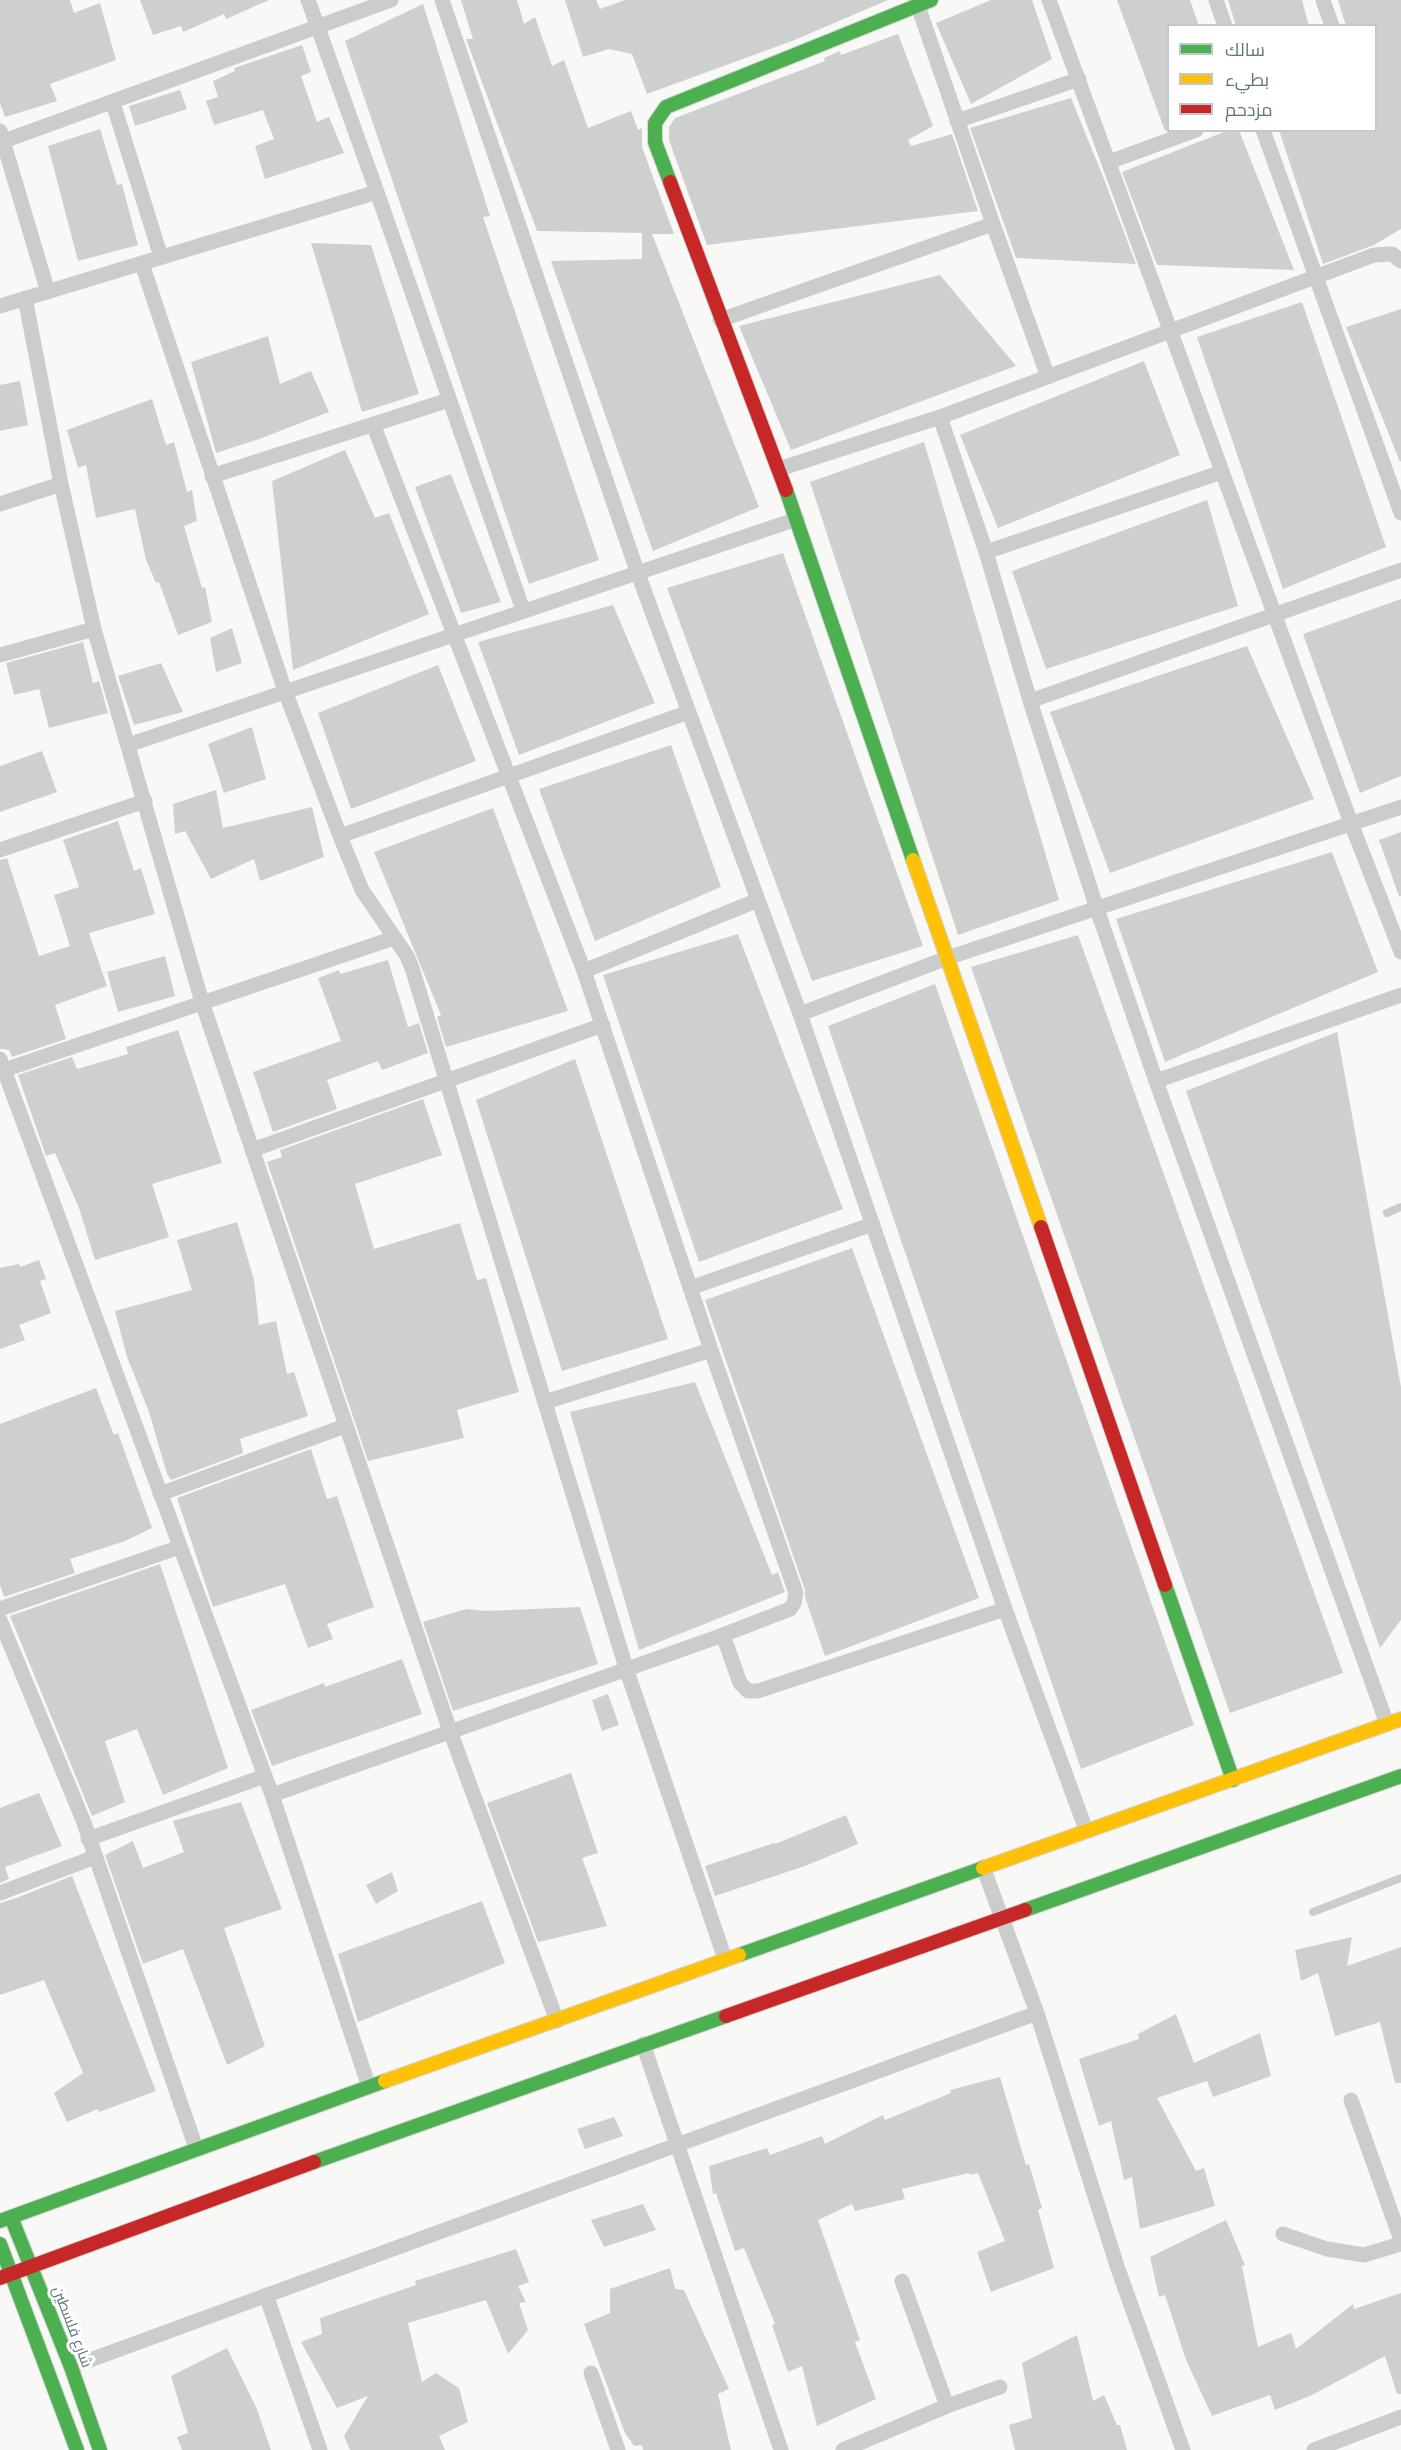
<!DOCTYPE html>
<html>
<head>
<meta charset="utf-8">
<style>
  body { margin:0 }
  #map { position:relative; width:1401px; height:2450px; overflow:hidden; background:#f8f8f7; font-family:Figtree,Cairo,sans-serif }
  canvas { display:block }
  .legend { position:absolute; left:1167px; top:24px; width:210px; height:108px; box-sizing:border-box; background:#fff; border:2px solid #bfc8ca; margin:0; padding:8px 10px; list-style:none; font-size:18px; color:#5f767b }
  .legend li { display:flex; align-items:center; gap:12px; height:30px }
  .legend b { width:30px; border:2px solid #bfc8ca }
</style>
</head>
<body>
<div id="map">
<canvas width="1401" height="2450"></canvas>
<ul class="legend">
<li><b style="height:8px;background:#4caf50"></b>سالك</li>
<li><b style="height:8px;background:#ffc107"></b>بطيء</li>
<li><b style="height:8px;background:#c62828"></b>مزدحم</li>
</ul>
</div>
<script>
const context = document.querySelector('canvas').getContext('2d');
context.lineJoin = 'round';
function fillPath(path, color) { context.fillStyle = color; context.fill(path, 'evenodd'); }
function strokePath(path, color, width, dash) { context.strokeStyle = color; context.lineWidth = width; context.lineCap = dash ? 'butt' : 'round'; context.setLineDash(dash || []); context.stroke(path); }
function write(font, color, halo, rows, align = 'center') {
  context.font = font + ' Figtree,Cairo,sans-serif'; context.lineWidth = 6; context.setLineDash([]); context.textBaseline = 'middle'; context.strokeStyle = halo; context.fillStyle = color; for (const [text, x, y, turn = 0] of rows) {
    context.save(); context.translate(x, y); context.rotate((+turn || 0) * Math.PI / 180); context.textAlign = isNaN(turn) ? turn : align; if (halo) context.strokeText(text, 0, 0); context.fillText(text, 0, 0); context.restore();
  }
}
fillPath(new Path2D(`
  M0 0H70L74 13 100 3 116 60 50 84 57 101 5 117 0 103Z
  M140 0H269L226 19 224 14 183 32 181 26 153 35Z
  M461 0H517L524 24 535 17 552 66 564 60 588 128 631 111 638 130 642 128V147L674 234H652L759 507 653 551 551 261 642 259V233L537 231 466 39H473Z
  M565 0H596L600 9 625 0H888L792 41 647 94 632 54 609 49 583 57Z
  M991 0H1032L1052 59 971 104 936 23Z
  M1117 0H1190L1199 26H1168V130L1165 131Z
  M1228 0H1302L1309 26H1236Z
  M1338 0H1401V229L1374 245 1323 264 1279 130H1376V26H1346Z
  M423 4 490 216 483 217 599 560 529 584 345 41Z
  M898 34 933 126 908 140 911 146 952 134 978 211 707 245 669 140V127L675 118 825 61 824 58 840 51 841 55Z
  M302 45 311 72 301 76 317 122 329 117 344 153 265 179 255 146 274 139 263 110 214 125 206 101 218 97 213 81 235 71 234 68Z
  M180 90 187 109 135 126 129 106Z
  M1071 98 1104 179 1136 264 1016 258 1015 255 970 128Z
  M100 129 117 185 122 184 138 245 78 261 48 146Z
  M1229 130H1239L1294 270 1157 265 1122 172Z
  M311 243 371 245 419 394 362 412Z
  M940 275 1016 366 791 450 739 326Z
  M1302 302 1386 547 1283 589 1197 337Z
  M1401 309V461L1400 462 1346 327Z
  M268 336 280 384 311 371 329 412 259 439 216 453 191 362Z
  M1144 361 1180 455 998 528 960 435Z
  M20 381 28 425 0 431V385Z
  M152 399 166 445 174 442 187 492 192 490 197 521 184 526 202 588 205 587 212 622 178 635 159 582 156 583 146 560 135 509 96 518 86 465 78 468 67 430Z
  M924 442 1059 900 958 935 810 482Z
  M345 450 375 518 389 513 429 614 293 670 272 481Z
  M451 474 501 602 461 613 415 487Z
  M1207 500 1238 606 1046 669 1012 571Z
  M783 553 923 946 812 981 667 588Z
  M1401 599V776L1360 793 1303 634Z
  M613 605 655 703 519 755 478 642Z
  M232 628 242 663 216 672 210 638Z
  M83 642 93 683 99 681 108 713 49 728 39 689 14 695 6 663Z
  M1247 646 1314 799 1110 873 1050 712Z
  M161 663 183 712 134 725 118 676Z
  M438 665 476 761 351 809 318 713Z
  M252 727 266 779 224 793 208 744Z
  M671 745 721 887 595 941 539 789Z
  M42 751 57 792 0 812V766Z
  M216 790 223 828 312 807 324 857 260 881 254 859 211 879 185 831 175 834 173 804Z
  M493 808 568 1011 446 1047 437 1017 441 1015 374 852Z
  M118 821 134 871 141 868 155 914 89 933 107 986 55 1005 66 1039 12 1057 9 1050 0 1049V860L7 858 39 956 70 946 54 895 79 887 63 840Z
  M1401 832V896H1399L1379 840Z
  M1332 852 1378 972 1165 1062 1116 919Z
  M738 934 843 1209 699 1262 603 975Z
  M1078 935 1343 1673 1230 1713 971 967Z
  M165 956 175 996 118 1012 107 972Z
  M388 960 408 1027 419 1023 428 1053 382 1070 378 1061 327 1080 337 1109 273 1132 253 1072 341 1041 318 978 339 970 340 974Z
  M935 984 1194 1725 1081 1769 828 1026Z
  M178 1030 222 1163 152 1184 169 1237 95 1260 79 1208 55 1153 46 1156 18 1075 72 1057 77 1069 128 1054 126 1047Z
  M1337 1032 1401 1387V1620L1380 1648 1186 1091Z
  M575 1059 668 1339 562 1371 476 1100Z
  M423 1099 442 1155 355 1184 374 1249 460 1223 477 1280 486 1278 519 1392 457 1410 464 1438 368 1461 267 1162 282 1157 280 1150Z
  M237 1222 254 1280 259 1325 276 1321 287 1374 294 1372 308 1416 240 1439 243 1453 171 1480 167 1474 149 1412 127 1357 115 1311 192 1290 177 1240Z
  M852 1248 979 1598 825 1656 805 1597V1590L705 1300Z
  M39 1260 46 1279 40 1281 51 1313 19 1325 25 1340 0 1349V1268L19 1264 20 1267Z
  M695 1382 772 1575 778 1572 785 1592 639 1650 570 1412Z
  M96 1388 114 1435 118 1433 152 1528 125 1541 70 1559 75 1573 4 1597 0 1585V1424Z
  M311 1449 327 1499 337 1496 374 1607 327 1624 333 1639 308 1648 285 1584 213 1607 177 1498Z
  M160 1564 228 1768 163 1795 137 1729 105 1741 125 1802 92 1816 10 1616Z
  M580 1607 598 1664 453 1711 423 1622 466 1609 486 1611Z
  M402 1659 422 1714 272 1766 251 1710 324 1683 325 1687Z
  M608 1694 619 1725 602 1731 592 1700Z
  M571 1773 598 1853 582 1858 607 1926 538 1942 487 1803Z
  M39 1793 62 1846 5 1867 9 1879 0 1883V1808Z
  M241 1802 282 1909 224 1928 265 2046 227 2065 183 1949 143 1964 105 1855 133 1841 143 1868 184 1852 173 1821Z
  M846 1815 858 1844 805 1866 715 1896 705 1866 774 1843 775 1844Z
  M392 1872 398 1891 376 1904 366 1885Z
  M72 1876 156 2091 99 2112 98 2109 67 2122 54 2093 83 2073 44 1980 0 1995V1903L16 1898Z
  M482 1901 505 1963 358 2022 338 1954Z
  M1352 1937 1347 1966 1401 1947V2083H1395L1380 2022 1335 2036 1318 1973 1301 1981 1295 1950Z
  M1176 2014 1194 2063 1260 2033 1271 2076 1213 2097 1207 2081 1157 2098 1196 2171 1204 2168 1215 2206 1140 2229 1132 2177 1124 2180 1111 2121 1099 2126 1079 2059 1139 2039 1138 2034Z
  M1000 2077 1026 2165 1029 2164 1042 2208 1038 2210 1054 2268 991 2292 977 2252 1005 2241 978 2173 969 2175V2173L902 2189 905 2199 855 2211 852 2204 818 2220 860 2340 855 2342 876 2399 817 2426 802 2366 788 2372 772 2325 775 2324 744 2248 735 2251 716 2193 713 2194 709 2166 767 2148 770 2155 822 2136 825 2144 883 2115 885 2120 951 2093 950 2090Z
  M614 2117 623 2136 585 2149 577 2129Z
  M643 2204 656 2230 604 2247 591 2220Z
  M1226 2220 1245 2265 1242 2266 1258 2347 1291 2333 1296 2349 1353 2304 1354 2309 1401 2293V2394H1397L1385 2356 1312 2395 1275 2410 1270 2395 1212 2416 1186 2360 1165 2295 1159 2297 1150 2257Z
  M516 2249 529 2282 518 2286 526 2302 519 2303 528 2330 508 2354 486 2300 408 2323 422 2382 436 2373 459 2388 468 2422 439 2436 445 2450H350L344 2436 368 2396 337 2408 301 2342 322 2334 320 2318 416 2285 415 2281Z
  M670 2268 675 2289 684 2290 729 2389 718 2394 731 2450H643L642 2445 634 2446 625 2433 584 2324 610 2313V2289Z
  M1077 2335 1093 2401 1104 2395 1117 2425H1120L1127 2450H1015L1009 2425 1032 2418 1022 2363Z
  M227 2348 256 2407 271 2450H182L177 2437 188 2433 171 2376Z`), '#ced0d0');
const fast = new Path2D(`
  M670 182 655 142V123L666 107 931 0
  M786 490 913 860
  M1165 1585 1233 1780
  M1025 1910 1401 1776
  M739 1955 983 1868
  M314 2162 726 2016
  M11 2217 71 2367 100 2450
  M0 2221 385 2081
  M0 2244 77 2450`);
const slow = new Path2D(`
  M913 860 1041 1227
  M983 1868 1401 1719
  M385 2081 739 1955`);
const jam = new Path2D(`
  M670 182 786 490
  M1041 1227 1165 1585
  M726 2016 1025 1910
  M0 2278 314 2162`);
strokePath(fast, '#d4d5d5', 16);
strokePath(slow, '#d4d5d5', 16);
strokePath(jam, '#d4d5d5', 16);
strokePath(new Path2D(`
  M1387 1213 1401 1207
  M1313 1912 1401 1878`), '#cbcdcd', 8);
strokePath(new Path2D(`
  M308 0 377 192 523 610
  M442 0 637 571 800 1014 1005 1609 1086 1830
  M916 0 993 224 1048 377
  M1049 0 1351 823 1401 952
  M1216 0 1225 26
  M1323 0 1332 26
  M113 103 161 257
  M957 121 1079 79
  M1263 130 1401 513
  M0 131 48 292
  M4 141 391 0
  M1109 162 1196 130
  M142 264 285 691 340 836 362 890 407 956 412 968 627 1671 725 1959
  M25 298 61 484 94 629 202 1002 450 1731 557 2021
  M0 306 377 192
  M720 320 993 224
  M940 417 986 552 1030 701 1097 909 1156 1081 1387 1724
  M779 469 940 417 1374 255 1392 254 1401 261
  M212 476 449 400
  M0 504 61 484
  M986 552 1222 472
  M0 655 94 629
  M1030 701 1401 570
  M128 745 797 519
  M340 836 689 712
  M0 850 145 801
  M584 971 758 900
  M800 1014 947 958 1401 807
  M0 1059 272 1795 369 2087
  M4 1070 394 938
  M1156 1081 1401 995
  M252 1150 603 1025
  M690 1288 873 1224
  M545 1402 711 1350
  M160 1494 345 1426
  M0 1609 180 1547
  M0 1620 83 1820 196 2148
  M723 1635 740 1683 748 1691H758L1005 1609
  M272 1795 723 1635 790 1609 794 1603 796 1593 711 1350 584 971 373 424
  M88 1839 265 1776
  M983 1867 1037 2013 1117 2266 1183 2450
  M0 1893 95 1857
  M643 2044 781 2450
  M1351 2100 1401 2240
  M1283 2234 1327 2249 1364 2255 1401 2244
  M902 2281 947 2406
  M266 2295 320 2450
  M71 2367 1037 2013
  M591 2373 618 2450
  M843 2450 947 2406 1000 2387
  M1314 2450 1401 2417`), '#cbcdcd', 15);
strokePath(fast, '#4caf50', 14);
strokePath(slow, '#ffc107', 14);
strokePath(jam, '#c62828', 14);
write('15px', '#5f767b', '#fff', [
  ["شارع فلسطين",72,2327,69]
]);
</script>
</body>
</html>
